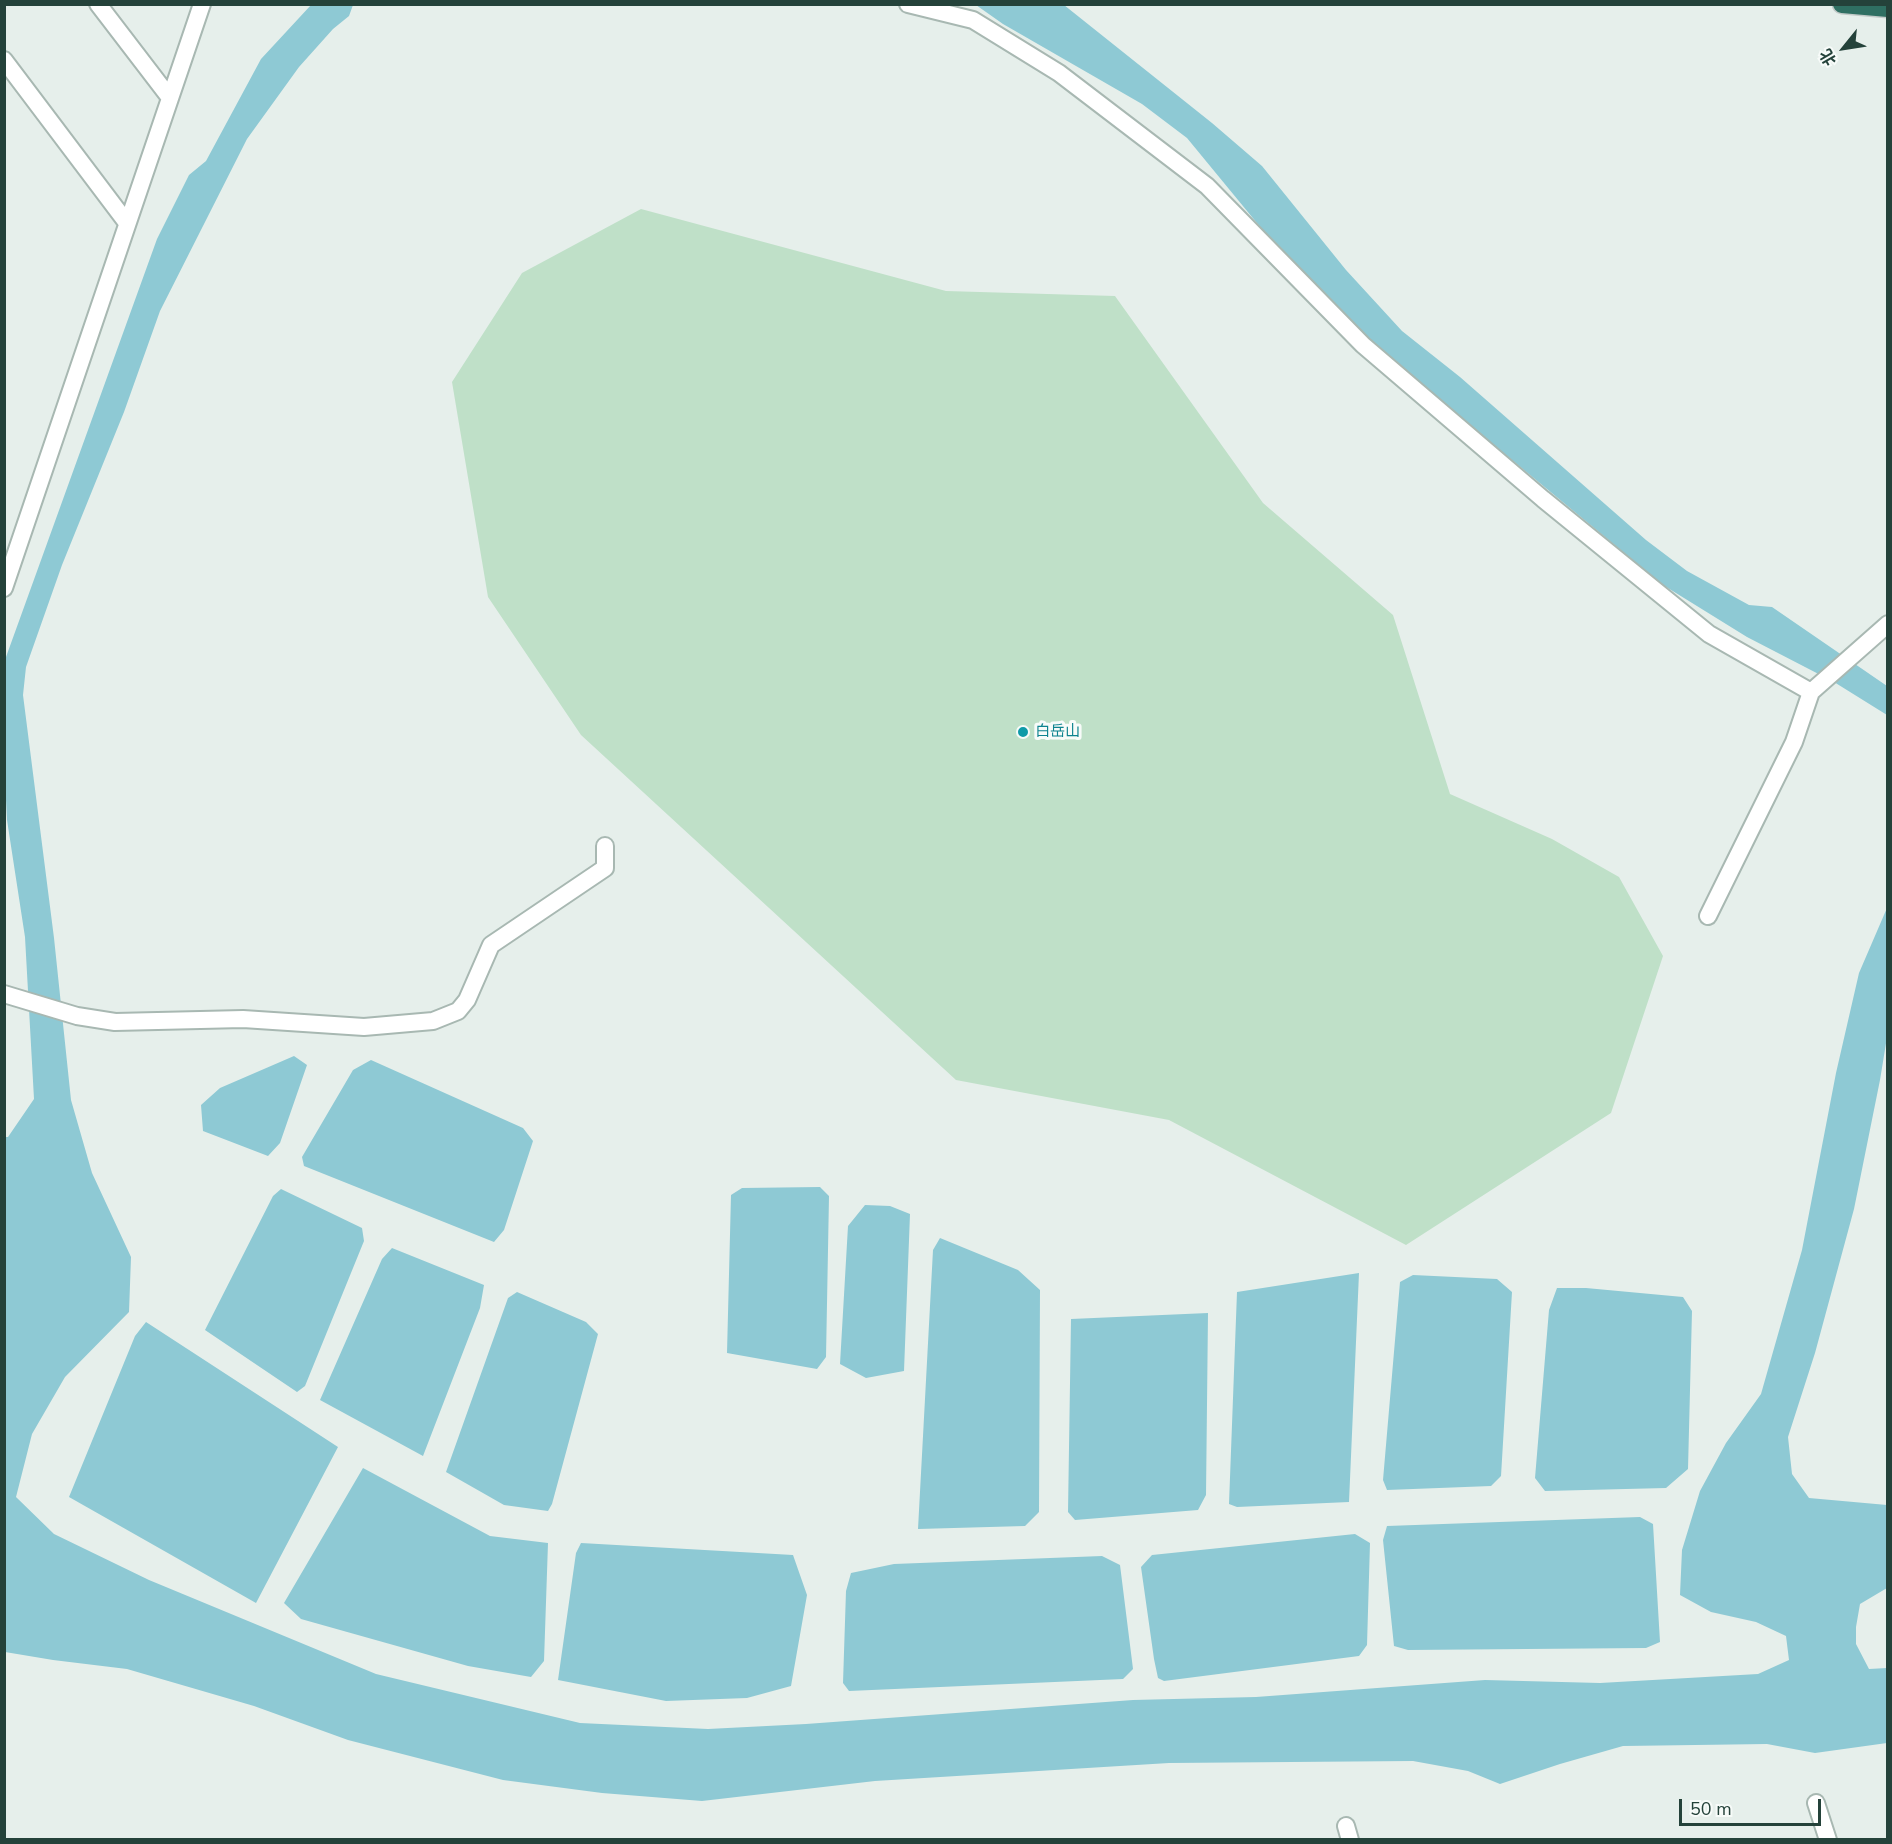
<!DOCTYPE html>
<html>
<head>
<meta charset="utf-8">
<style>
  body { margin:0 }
  #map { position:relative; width:1892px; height:1844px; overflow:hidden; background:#e6efeb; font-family:"Nunito Sans","Noto Sans SC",sans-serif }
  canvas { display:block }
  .frame { position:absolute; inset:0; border:6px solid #24423a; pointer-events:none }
  .north { position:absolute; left:1814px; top:18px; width:60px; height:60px; -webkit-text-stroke:4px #f7fbf9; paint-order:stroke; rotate:240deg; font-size:16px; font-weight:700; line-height:24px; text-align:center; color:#24423a }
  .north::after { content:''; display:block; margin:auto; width:21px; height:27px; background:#24423a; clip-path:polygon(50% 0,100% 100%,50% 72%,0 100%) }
  .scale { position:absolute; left:1679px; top:1799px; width:142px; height:27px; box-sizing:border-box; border:3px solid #24423a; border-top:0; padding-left:8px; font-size:18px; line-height:21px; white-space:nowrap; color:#24423a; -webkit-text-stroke:4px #f7fbf9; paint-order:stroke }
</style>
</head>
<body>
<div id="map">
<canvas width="1892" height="1844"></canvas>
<div class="frame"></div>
<div class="north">北</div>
<div class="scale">50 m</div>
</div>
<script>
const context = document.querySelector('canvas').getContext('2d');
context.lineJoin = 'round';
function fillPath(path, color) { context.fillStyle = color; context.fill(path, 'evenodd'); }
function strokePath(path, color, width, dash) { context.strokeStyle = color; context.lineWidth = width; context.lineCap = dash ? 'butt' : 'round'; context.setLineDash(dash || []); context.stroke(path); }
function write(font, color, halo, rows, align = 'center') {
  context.font = font + ' "Nunito Sans","Noto Sans SC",sans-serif'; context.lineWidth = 6; context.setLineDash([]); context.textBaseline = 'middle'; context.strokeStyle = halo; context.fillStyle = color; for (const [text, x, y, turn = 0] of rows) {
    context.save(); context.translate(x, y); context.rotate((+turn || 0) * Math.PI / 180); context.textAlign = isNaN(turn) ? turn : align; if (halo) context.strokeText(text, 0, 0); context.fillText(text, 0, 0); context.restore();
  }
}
fillPath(new Path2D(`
  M641 209 946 291 1115 296 1263 503 1393 615 1450 794 1552 839 1619 877 1663 956 1611 1113 1406 1245 1169 1120 956 1080 581 735 488 597 452 382 522 273Z`), '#bfe0c8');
fillPath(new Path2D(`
  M311 5H353L349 16 333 29 299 67 247 139 160 311 124 412 62 565 26 667 23 695 54 938 71 1100 92 1173 131 1257 129 1312 65 1377 32 1434 16 1497 54 1534 149 1580 376 1674 580 1723 708 1729 806 1724 1133 1700 1256 1697 1485 1680 1600 1683 1758 1674 1789 1660 1786 1636 1756 1622 1711 1612 1680 1595 1682 1550 1700 1491 1726 1443 1761 1394 1802 1250 1836 1073 1859 973 1887 908 1888 1031 1880 1080 1854 1209 1815 1353 1788 1437 1792 1474 1809 1498 1887 1505V1588L1860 1604 1856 1627V1644L1869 1669 1887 1668V1743L1815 1753 1767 1744 1623 1746 1560 1764 1500 1784 1468 1771 1413 1761 1169 1763 875 1781 702 1801 602 1793 503 1780 348 1740 254 1706 127 1669 53 1660 5 1652 4 1137H8L34 1099 25 937 7 820 4 761 6 657 157 239 189 175 206 161 261 59Z
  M976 5H1064L1212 123 1262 166 1346 270 1402 331 1460 377 1646 540 1687 571 1749 605 1772 607 1887 686V715L1834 682 1747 637 1663 585 1373 345 1289 262 1187 138 1142 104 1003 24Z
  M294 1056 307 1065 280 1143 268 1156 203 1131 201 1105 220 1088Z
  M371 1060 523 1128 533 1141 504 1230 494 1242 304 1166 302 1157 353 1070Z
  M820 1187 829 1196 826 1357 817 1369 727 1353 731 1195 742 1188Z
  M281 1189 362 1228 364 1241 305 1386 297 1392 205 1330 273 1196Z
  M865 1205 890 1206 910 1214 904 1371 866 1378 840 1364 848 1226Z
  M940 1238 1018 1270 1040 1290 1039 1512 1025 1526 918 1529 933 1250Z
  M392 1248 484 1285 480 1308 423 1456 320 1400 382 1259Z
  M1359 1273 1349 1502 1237 1507 1229 1504 1237 1292Z
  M1413 1275 1497 1279 1512 1292 1501 1476 1491 1486 1387 1490 1383 1480 1400 1282Z
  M1557 1288H1586L1683 1297 1692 1311 1688 1469 1666 1488 1545 1491 1535 1478 1549 1310Z
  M517 1292 586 1322 598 1334 552 1504 548 1511 504 1505 446 1472 508 1298Z
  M1208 1313 1206 1495 1198 1510 1075 1520 1068 1512 1071 1319Z
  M146 1322 338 1447 256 1603 69 1497 135 1336Z
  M363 1468 490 1536 548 1543 544 1661 531 1677 468 1666 301 1619 284 1603Z
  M1640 1517 1653 1524 1660 1642 1646 1648 1408 1650 1394 1646 1383 1540 1387 1526Z
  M1355 1534 1370 1543 1367 1645 1359 1656 1164 1681 1158 1678 1154 1659 1141 1567 1152 1555Z
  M581 1543 793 1555 807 1595 791 1686 747 1698 666 1701 558 1680 576 1553Z
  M1102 1556 1120 1565 1133 1669 1123 1679 849 1691 843 1683 846 1591 851 1573 894 1564Z`), '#8ec9d4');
const street = new Path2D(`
  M98 4 170 98
  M908 4 973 20 1059 73 1207 186 1363 345 1543 499 1709 634 1811 692
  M4 60 127 223
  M4 588 202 4
  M1708 916 1794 742 1811 692 1888 624
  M4 994 77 1016 115 1022 243 1019 364 1027 433 1021 458 1011 467 1000 491 945 605 868V846
  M1816 1803 1828 1840
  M1346 1826 1350 1840`);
const highway = new Path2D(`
  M1842 4 1888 8`);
strokePath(street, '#a8b8b2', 20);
strokePath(highway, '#c2cac8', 21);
strokePath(street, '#fff', 16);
strokePath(highway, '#2f6f62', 18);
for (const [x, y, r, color] of [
  [1023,732,6,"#0f9aa8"]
]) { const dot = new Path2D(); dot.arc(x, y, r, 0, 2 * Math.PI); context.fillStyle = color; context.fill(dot); strokePath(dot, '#f7fbf9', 2); }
write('15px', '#0d838f', '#f7fbf9', [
  ["白岳山",1035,732]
], 'left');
</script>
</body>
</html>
